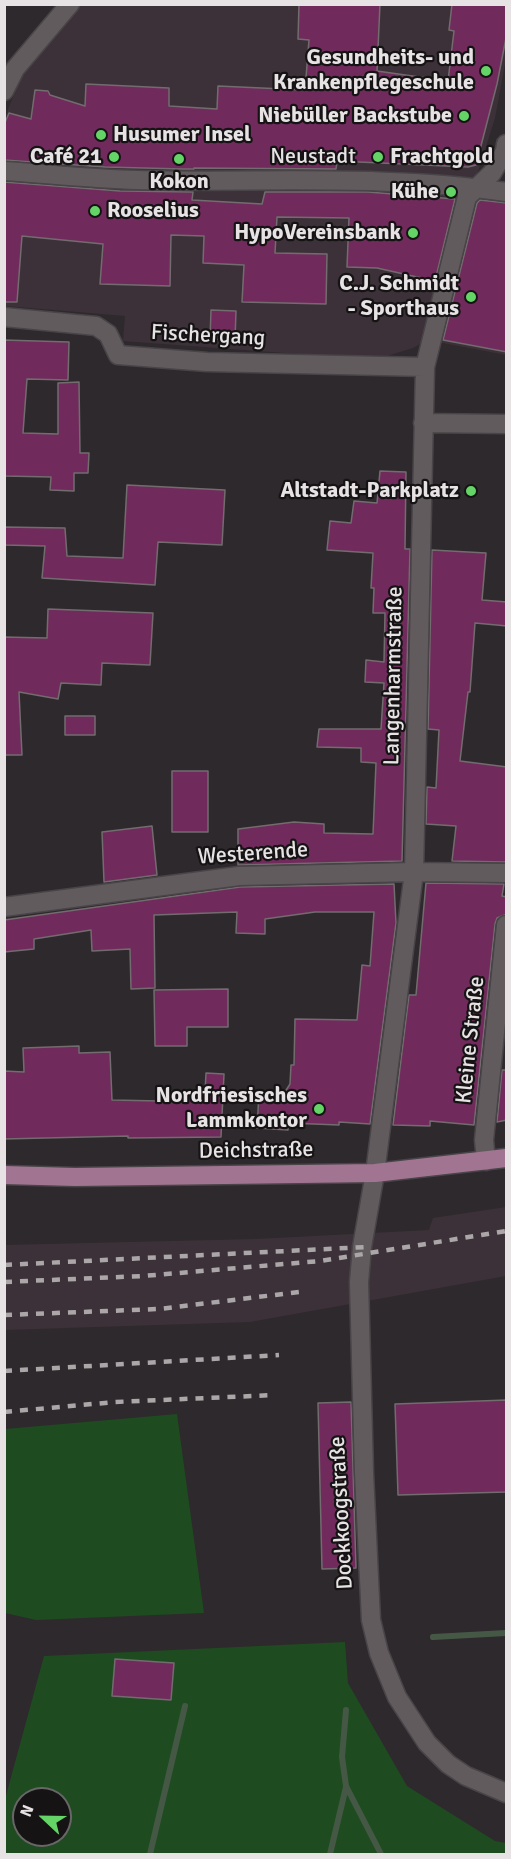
<!DOCTYPE html>
<html>
<head>
<meta charset="utf-8">
<style>
  body { margin:0 }
  #map { position:relative; width:511px; height:1859px; overflow:hidden; background:#2e292c; font-family:Signika,sans-serif }
  canvas { display:block }
  .frame { position:absolute; inset:0; border:6px solid #e7e3e5; pointer-events:none }
  .north { position:absolute; left:12px; top:1787px; width:60px; height:60px; box-sizing:border-box; background:#151314; border:2px solid #696668; border-radius:50%; rotate:292deg; font-size:16px; font-weight:700; line-height:24px; text-align:center; color:#e7e3e5 }
  .north::after { content:''; display:block; margin:auto; width:21px; height:27px; background:#65d467; clip-path:polygon(50% 0,100% 100%,50% 72%,0 100%) }
</style>
</head>
<body>
<div id="map">
<canvas width="511" height="1859"></canvas>
<div class="frame"></div>
<div class="north">N</div>
</div>
<script>
const context = document.querySelector('canvas').getContext('2d');
context.lineJoin = 'round';
function fillPath(path, color) { context.fillStyle = color; context.fill(path, 'evenodd'); }
function strokePath(path, color, width, dash) { context.strokeStyle = color; context.lineWidth = width; context.lineCap = dash ? 'butt' : 'round'; context.setLineDash(dash || []); context.stroke(path); }
function write(font, color, halo, rows, align = 'center') {
  context.font = font + ' Signika,sans-serif'; context.lineWidth = 4.5; context.setLineDash([]); context.textBaseline = 'middle'; context.strokeStyle = halo; context.fillStyle = color; for (const [text, x, y, turn = 0] of rows) {
    context.save(); context.translate(x, y); context.rotate((+turn || 0) * Math.PI / 180); context.textAlign = isNaN(turn) ? turn : align; if (halo) context.strokeText(text, 0, 0); context.fillText(text, 0, 0); context.restore();
  }
}
fillPath(new Path2D(`
  M71 5H506V59L495 118 476 178 506 195V355L427 340 413 348 387 356 312 355 123 341 125 316 5 306 4 120 20 79 68 16Z
  M506 1207V1276L250 1322 5 1330 4 1245 256 1239 429 1230 433 1218Z`), '#3c3138');
fillPath(new Path2D(`
  M177 1414 204 1613 36 1620 5 1613V1429Z
  M345 1642 348 1683 407 1786 495 1841 506 1843V1854H5V1799L44 1656ZM24 1799H60V1835H24Z`), '#1f4b20');
strokePath(new Path2D(`
  M433 1637 506 1633
  M346 1710 342 1757 346 1786 381 1854
  M150 1854 185 1706
  M330 1854 346 1787`), '#455845', 6);
const building = new Path2D(`
  M299 4H380L377 71 448 81 454 31 449 30 452 4H507V33L497 84 476 165 468 167 337 161 336 169 194 168V169H183L105 167 4 160V125L9 113 31 119 35 90 48 91 50 95 85 106 86 84 169 88V106L217 109 218 86 305 90 309 40 298 39Z
  M4 182 120 191 193 192 192 200 262 204 265 192H368L455 199 435 281 377 268 347 267 349 218 277 217 275 253 327 254 326 304 242 302 244 265 203 263 204 236 171 235 170 286 100 284 103 244 22 236 17 302H4Z
  M480 200 507 203V352L443 340 477 203Z
  M211 310 236 311 235 340 210 339Z
  M4 340 69 342 68 380 27 379 23 433 58 434V383L79 382 80 453H89L88 473H74V491L50 490 51 477 4 476Z
  M380 471 406 472 405 549H410L402 861 238 865V829L294 822 324 824V833L373 834 376 763 361 762V748L317 747 319 729H381L384 683 365 682 366 660 384 662 385 613H373L374 588H371L373 553 327 550 330 521 351 523 354 501 377 503Z
  M127 485 225 490 222 545 158 542 155 585 42 578 45 546 4 545V527L65 528 67 556 123 558Z
  M432 550 486 553 482 600 507 602V626L475 623 470 692H468L460 761 507 767 506 862 452 861 456 826 426 824 427 787 436 788 439 730 428 729Z
  M48 609 153 613 150 665 102 663 101 685 61 683 58 699 19 692 22 755H4V637L47 638Z
  M65 716H95V735H65Z
  M172 771H208V832H172Z
  M152 826 157 875 104 882 102 832Z
  M426 883 504 884 502 896 507 897V914L497 918 495 924 474 1125 430 1121V1126L393 1125 409 995H416Z
  M394 884 396 923 370 1124 339 1122V1125L288 1123V1130L257 1128 259 1094 283 1095 290 1084 291 1065H294L295 1019 357 1020 362 965 370 966 374 912H315L265 919V934L236 933 237 912 154 915 155 988 131 989 130 949 92 951 91 930 34 939V949L4 952V920L240 887Z
  M228 989V1027H187V1046H155L154 990Z
  M79 1046V1053L110 1052 112 1100 160 1101 161 1091 205 1092 206 1073 224 1074 221 1137 128 1138V1136L4 1139V1071L24 1072 23 1048Z
  M502 1070H507V1120L497 1122Z
  M507 1400V1492L398 1495 395 1404Z
  M351 1402 356 1568 322 1569 318 1403Z
  M115 1659 174 1663 171 1700 112 1696Z`);
fillPath(building, '#702b5c');
strokePath(building, '#726c6f', 1.5);
const minor = new Path2D(`
  M4 91 15 69 70 4
  M506 144 505 151 492 173 467 197 425 367 414 872 375 1173 362 1247 359 1282 364 1473 371 1620 379 1653 397 1697 427 1743 448 1764 466 1776 506 1793
  M4 171C48 174 93 179 137 180 260 183 384 174 506 192
  M4 317 96 326 108 334 118 355 207 362 425 367
  M423 423 506 424
  M4 907 239 876 414 872 506 873
  M486 1161 484 1140 506 925`);
const major = new Path2D(`
  M4 1175 75 1177 375 1173 506 1158`);
strokePath(minor, '#484447', 21);
strokePath(major, '#484447', 21);
strokePath(minor, '#615b5e', 18);
strokePath(major, '#a17491', 18);
strokePath(new Path2D(`
  M4 1265 367 1247
  M4 1282 143 1276 320 1261 506 1231
  M4 1315 159 1309 299 1292
  M4 1371 279 1355
  M4 1412 115 1402 275 1395`), '#aba7a9', 4.5, [8, 8]);
for (const [x, y, r, color] of [
  [486,71,6,"#65d467"],
  [464,116,6,"#65d467"],
  [101,135,6,"#65d467"],
  [114,157,6,"#65d467"],
  [378,157,6,"#65d467"],
  [179,159,6,"#65d467"],
  [451,192,6,"#65d467"],
  [95,211,6,"#65d467"],
  [413,233,6,"#65d467"],
  [471,297,6,"#65d467"],
  [471,491,6,"#65d467"],
  [319,1109,6,"#65d467"]
]) { const dot = new Path2D(); dot.arc(x, y, r, 0, 2 * Math.PI); context.fillStyle = color; context.fill(dot); strokePath(dot, '#151314', 2); }
write('bold 22px', '#e7e3e5', '#151314', [
  ["Gesundheits- und",474,58],
  ["Krankenpflegeschule",474,83],
  ["Niebüller Backstube",452,116],
  ["Husumer Insel",113,135,"left"],
  ["Café 21",102,157],
  ["Frachtgold",390,157,"left"],
  ["Kokon",179,182,"center"],
  ["Kühe",439,192],
  ["Rooselius",107,211,"left"],
  ["HypoVereinsbank",401,233],
  ["C.J. Schmidt",459,284],
  ["- Sporthaus",459,309],
  ["Altstadt-Parkplatz",459,491],
  ["Nordfriesisches",307,1096],
  ["Lammkontor",307,1121]
], 'right');
write('22px', '#e7e3e5', '#151314', [
  ["Neustadt",313,157],
  ["Fischergang",208,336,3],
  ["Langenharmstraße",394,676,-89],
  ["Westerende",253,854,-4],
  ["Kleine Straße",471,1040,-84],
  ["Deichstraße",256,1151,-1],
  ["Dockkoogstraße",342,1513,-93]
]);
</script>
</body>
</html>
